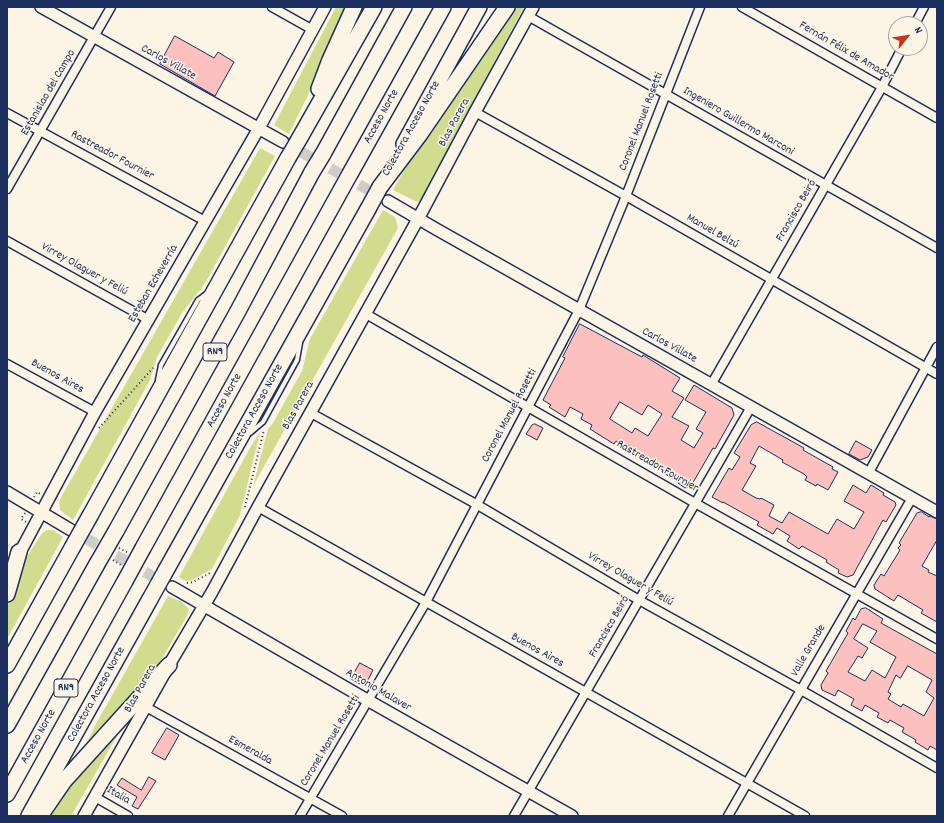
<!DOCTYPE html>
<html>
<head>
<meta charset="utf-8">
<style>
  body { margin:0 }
  #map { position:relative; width:944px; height:823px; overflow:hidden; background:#fcf5e5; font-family:Dekko,sans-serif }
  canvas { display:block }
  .frame { position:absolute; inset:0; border:8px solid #1b2f5e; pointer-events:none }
  .north { position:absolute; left:888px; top:16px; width:40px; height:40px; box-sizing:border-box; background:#fcf5e5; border:1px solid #a2a6af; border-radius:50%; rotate:60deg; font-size:11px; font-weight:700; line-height:16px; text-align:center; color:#1b2f5e }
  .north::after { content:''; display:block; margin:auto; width:14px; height:18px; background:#c8321e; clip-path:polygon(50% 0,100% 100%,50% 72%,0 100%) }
</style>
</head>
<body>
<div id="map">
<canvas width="944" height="823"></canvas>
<div class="frame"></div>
<div class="north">N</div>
</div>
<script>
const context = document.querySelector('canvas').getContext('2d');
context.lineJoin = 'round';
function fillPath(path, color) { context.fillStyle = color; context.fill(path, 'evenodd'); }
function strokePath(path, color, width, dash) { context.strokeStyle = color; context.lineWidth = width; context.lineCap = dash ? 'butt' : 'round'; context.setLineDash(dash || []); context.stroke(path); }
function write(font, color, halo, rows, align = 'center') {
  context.font = font + ' Dekko,sans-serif'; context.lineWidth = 3; context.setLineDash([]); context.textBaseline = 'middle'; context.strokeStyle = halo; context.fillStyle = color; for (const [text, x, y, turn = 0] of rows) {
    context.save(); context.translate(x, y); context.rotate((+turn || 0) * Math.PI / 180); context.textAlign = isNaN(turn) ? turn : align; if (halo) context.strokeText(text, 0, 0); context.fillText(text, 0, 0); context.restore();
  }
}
fillPath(new Path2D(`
  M336 7H346L307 97 289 134 274 125Z
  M515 7H524L421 200 417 202 393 190 407 165Z
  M260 148 275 156 204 285 182 313 157 357 150 380 73 520 60 510 59 501Z
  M383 210 395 217 398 228 253 486 268 429 273 423 302 371 310 339Z
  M260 432 240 515 212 569 192 580 185 581 179 577 251 446Z
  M47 530H53L63 537 7 639C7 629 6 618 7 608 10 581 28 555 42 533Z
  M168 596 182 602 189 609 188 614 153 674 79 759 96 724Z
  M125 722 71 816H49L68 788Z`), '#d2dc8f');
const building = new Path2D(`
  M175 36 214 58 218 52 234 62 215 96 160 64Z
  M580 324 642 357 643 355 680 378 672 391 684 398 672 417 689 426 681 440 694 448 703 433 696 429 706 412 685 400 694 385 732 408 734 415 715 449 713 448 691 486 685 488 678 483 679 482 662 472 663 470 638 455 640 453 626 444 624 446 616 441 614 444 590 429 592 425 581 419 583 414 570 407 565 417 549 407 551 405 543 400 565 358 563 357ZM620 402 642 415 648 405 662 414 648 436 635 428 632 433 610 419Z
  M757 422 804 448 803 450 833 467 832 469 838 472 828 490 817 484 816 486 805 480 807 477 804 474 782 462 783 460 759 446 750 463 756 466 742 490 756 498 760 499 761 498 774 505 769 516 782 523 789 512 828 534 837 519 854 529 864 512 844 501 853 485 866 493 871 485 884 493 883 495 895 502 896 505 886 522 883 520 853 575 847 577 838 573 839 570 826 562 827 560 802 546 799 549 787 541 790 536 777 528 773 534 757 525 759 522 723 502V503L712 497 729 468 732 470 740 457 734 453 751 425Z
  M535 424 543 428 537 440 526 434 532 425Z
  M856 441 872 450 868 457 860 460 849 454Z
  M922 512 929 517 930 516 937 519V540L922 566 929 570 928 572 937 576V622L921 613 923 610 898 595 894 601 875 589 874 585 881 574 884 576 900 550 898 548 901 545 899 543 917 513Z
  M866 608 883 619 881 623 937 654V750L930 746 928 750 915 742 916 740 902 732 904 728 890 720 888 723 877 717 879 713 865 705 862 711 851 705 854 699 838 690 835 696 822 690 821 685 828 673 826 671 848 633 846 631 853 618 855 620 861 609ZM863 624 877 631 870 642 896 657 885 678 872 670 865 681 848 672 858 656 862 658 868 648 854 639ZM908 666 932 680 926 692 934 698 924 716 903 704 901 707 888 699 891 694 888 692 896 675 900 678Z
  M360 663 373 670 367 682 360 684 351 679Z
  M167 728 179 735 165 760 152 753Z
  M149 777 156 781 138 809 132 806 137 797 117 785 122 778 141 790Z`);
fillPath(building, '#fcc0be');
strokePath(building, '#1b2f5e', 1);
strokePath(new Path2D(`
  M287 144 388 201
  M73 531 166 584`), '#cfcdca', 11, [11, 5.5]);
const lane = new Path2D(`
  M158 380 161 365 198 300 206 294
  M250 433 263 422 297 360 300 343`);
const street = new Path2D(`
  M272 7 313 30
  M742 7 937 118
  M528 16 937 248
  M915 24 924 7
  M475 112 626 196 937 374
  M7 113 205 221
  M7 189 111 7
  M7 241 149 320
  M366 314 695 503 937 639
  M7 364 95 412
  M711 385 882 87 902 48
  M311 413 476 504 639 600 801 690 937 768
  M868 474 937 347
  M258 507 805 816
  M146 707 342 816
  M95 797 128 816
  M300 816 426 602 579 310 626 196 700 7
  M514 816 751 407
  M728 816 912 498`);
const secondary = new Path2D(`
  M41 7 283 142
  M388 201 436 229 937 512
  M7 492 71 530
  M17 558 95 412 259 128 325 7
  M172 587 369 701 572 816
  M84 816 169 665 212 592 258 507 418 219 475 112 533 7`);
const highway = new Path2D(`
  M319 89 330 60 354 7
  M298 141 374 7
  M404 144 479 7
  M323 154 404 7
  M351 172 443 7
  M380 187 420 134 507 7
  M91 514 288 158
  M116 531 238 311 312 172
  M143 548 341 190
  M165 572 368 209
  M7 594 19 552
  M7 665 72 548
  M7 725 97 564
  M7 794 125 581
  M29 816 150 599
  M40 816 64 781 169 665`);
strokePath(lane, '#1b2f5e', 7);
strokePath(street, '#1b2f5e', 11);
strokePath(secondary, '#1b2f5e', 14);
strokePath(highway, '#1b2f5e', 18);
strokePath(new Path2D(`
  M99 428 153 368
  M34 497 37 492 40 494
  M245 507 264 430
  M25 513 21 519 26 522
  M119 548 127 552
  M113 560 121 565
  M187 583 193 582 210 573`), '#1b2f5e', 2, [1, 3]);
strokePath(lane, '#fcf5e5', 4);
strokePath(street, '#fcf5e5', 8);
strokePath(secondary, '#fcf5e5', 11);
strokePath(highway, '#fcf5e5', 15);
const highwayBridge = new Path2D(`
  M288 158 298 141
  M312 172 323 154
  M341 190 351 172
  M368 209 380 187
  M72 548 91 514
  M97 564 116 531
  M125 581 143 548
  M150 599 165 572`);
strokePath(highwayBridge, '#1b2f5e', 18, []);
strokePath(highwayBridge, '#fcf5e5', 15);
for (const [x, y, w] of [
  [215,352,24],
  [66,688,24]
]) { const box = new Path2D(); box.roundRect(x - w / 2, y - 9, w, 18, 3); context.fillStyle = '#fcf5e5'; context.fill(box); strokePath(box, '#1b2f5e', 1); }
write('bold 11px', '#1b2f5e', null, [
  ["RN9",215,352],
  ["RN9",66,688]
]);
write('12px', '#1b2f5e', '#fcf5e5', [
  ["Fernán Félix de Amador",846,52,30],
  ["Carlos Villate",168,63,29],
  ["Estanislao del Campo",49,93,-60],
  ["Acceso Norte",382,117,-61],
  ["Coronel Manuel Rosetti",642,122,-69],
  ["Ingeniero Guillermo Marconi",738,122,30],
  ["Blas Parera",455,123,-62],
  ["Colectora Acceso Norte",412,129,-61],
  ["Rastreador Fournier",112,156,28],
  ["Francisco Beiró",797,211,-60],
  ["Manuel Belzú",712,232,30],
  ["Virrey Olaguer y Feliú",84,270,29],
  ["Esteban Echeverría",154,284,-60],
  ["Carlos Villate",669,346,29],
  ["Buenos Aires",57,377,29],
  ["Acceso Norte",225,401,-61],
  ["Blas Parera",299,406,-61],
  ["Colectora Acceso Norte",255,412,-61],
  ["Coronel Manuel Rosetti",510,416,-62],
  ["Rastreador Fournier",657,467,30],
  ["Virrey Olaguer y Feliú",630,580,30],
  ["Francisco Beiró",610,627,-60],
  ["Buenos Aires",537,651,29],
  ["Valle Grande",809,651,-60],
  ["Blas Parera",141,689,-61],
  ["Antonio Malaver",378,691,30],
  ["Colectora Acceso Norte",97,695,-61],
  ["Acceso Norte",39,737,-61],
  ["Coronel Manuel Rosetti",331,741,-59],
  ["Esmeralda",250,751,29],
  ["Italia",118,796,30]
]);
</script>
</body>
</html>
